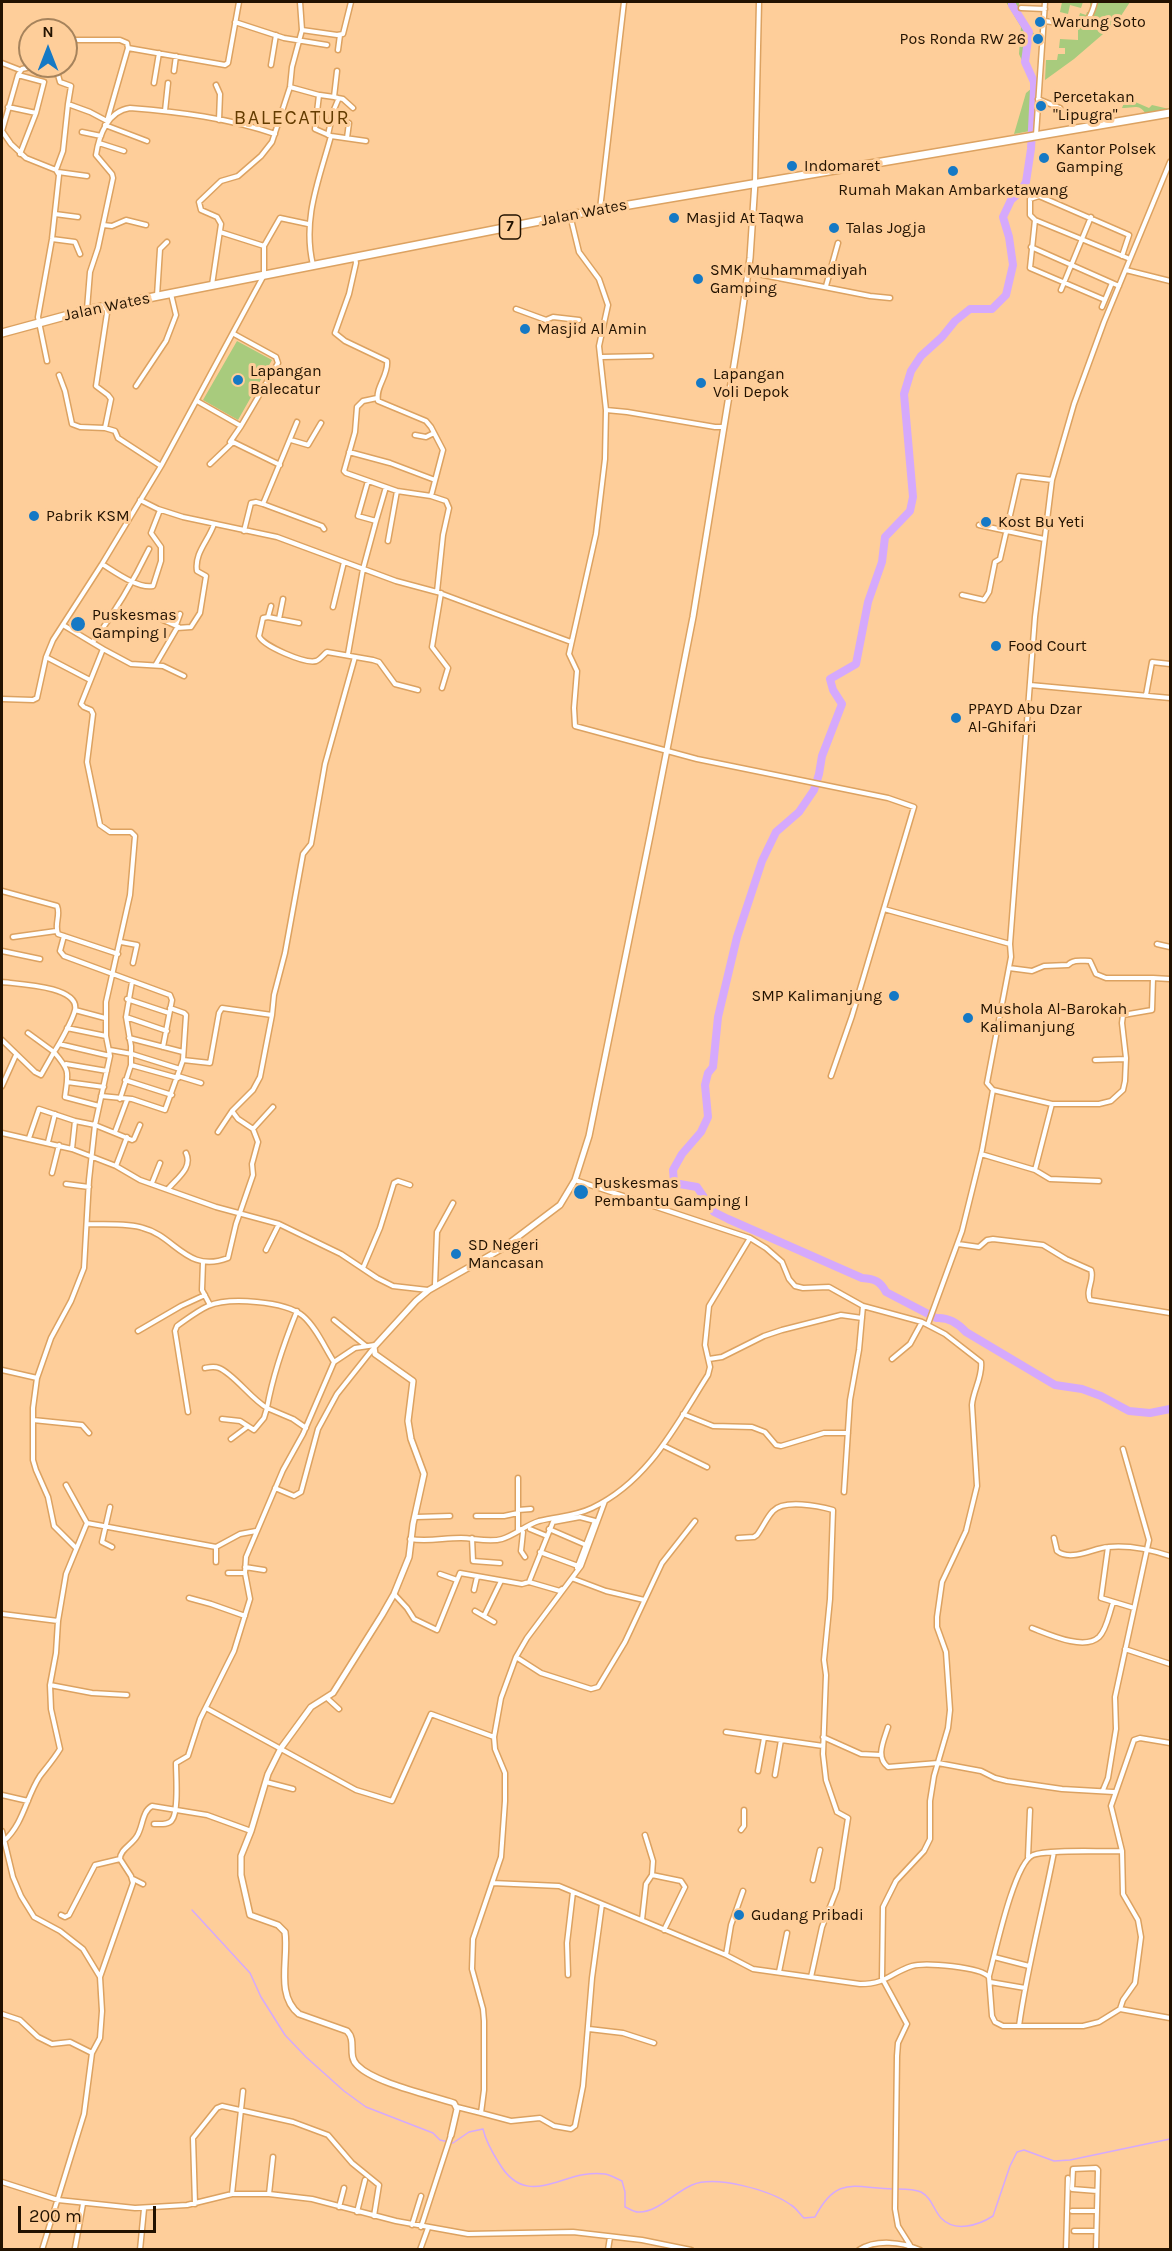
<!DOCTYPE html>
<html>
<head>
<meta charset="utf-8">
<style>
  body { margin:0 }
  #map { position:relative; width:1172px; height:2251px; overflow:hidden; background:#fece9a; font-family:Karla,sans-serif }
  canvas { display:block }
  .frame { position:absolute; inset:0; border:3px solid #221200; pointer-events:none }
  .north { position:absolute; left:18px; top:18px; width:60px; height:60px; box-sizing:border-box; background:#fece9a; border:2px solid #a6835c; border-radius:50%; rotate:0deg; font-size:16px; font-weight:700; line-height:24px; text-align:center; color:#221200 }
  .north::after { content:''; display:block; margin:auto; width:21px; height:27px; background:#1579c5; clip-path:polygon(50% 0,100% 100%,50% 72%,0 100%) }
  .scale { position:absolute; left:18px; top:2206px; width:138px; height:27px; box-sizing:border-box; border:3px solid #221200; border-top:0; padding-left:8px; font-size:18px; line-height:21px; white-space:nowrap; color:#221200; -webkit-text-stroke:4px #fece9a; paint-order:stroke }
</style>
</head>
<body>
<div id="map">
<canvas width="1172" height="2251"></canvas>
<div class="frame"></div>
<div class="north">N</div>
<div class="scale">200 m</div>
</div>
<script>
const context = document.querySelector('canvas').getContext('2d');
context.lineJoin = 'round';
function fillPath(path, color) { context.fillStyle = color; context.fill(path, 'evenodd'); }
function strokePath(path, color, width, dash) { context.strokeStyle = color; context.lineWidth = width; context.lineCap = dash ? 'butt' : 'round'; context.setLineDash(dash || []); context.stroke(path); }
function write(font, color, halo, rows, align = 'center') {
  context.font = font + ' Karla,sans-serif'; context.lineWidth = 6; context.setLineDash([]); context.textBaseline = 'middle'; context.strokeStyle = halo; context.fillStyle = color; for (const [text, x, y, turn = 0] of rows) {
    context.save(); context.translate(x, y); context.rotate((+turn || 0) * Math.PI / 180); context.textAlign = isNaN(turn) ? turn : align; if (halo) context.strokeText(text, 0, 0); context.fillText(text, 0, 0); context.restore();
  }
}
fillPath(new Path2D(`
  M1006 2H1019V7L1014 8 1035 35 1034 40 1030 41 1029 54 1023 63 1019 54 1021 27Z
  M1062 2H1083L1081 8 1070 5 1068 14 1060 12Z
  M1083 2H1130L1117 22 1074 59 1045 80 1046 60H1057L1058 54H1065V48H1059L1060 39 1078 40V28L1060 25 1061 22 1068 24 1070 18 1078 20 1080 13 1086 15 1087 12H1090V3Z
  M1032 88 1030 131 1014 134 1026 93Z
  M1126 98 1149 108 1152 105 1169 109 1145 113C1139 103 1131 109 1122 108Z
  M237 341 272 360 238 420 203 400Z`), '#a8cb7d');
strokePath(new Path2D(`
  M192 1910 250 1973 261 1997 285 2035 306 2057 344 2091 366 2107 433 2133 440 2140 453 2143 469 2132 483 2129C486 2142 492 2152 499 2163 528 2212 563 2168 605 2174 611 2175 617 2179 622 2181L625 2192V2207C628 2208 634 2212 638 2212 657 2213 675 2192 692 2185 716 2175 770 2190 791 2205 796 2208 800 2214 804 2218L815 2217C837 2175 854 2188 893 2189
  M898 2189C905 2189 914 2189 921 2192 932 2198 933 2209 941 2218 955 2233 979 2225 993 2216L1010 2166 1017 2152 1024 2150 1054 2161 1070 2160 1170 2139`), '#d5a9fc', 1.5);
strokePath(new Path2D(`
  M1012 2V5L1029 32 1025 62 1034 82V89L1031 149 1026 182 1020 192 1011 200 1003 217 1009 237 1013 265 1006 295 992 309H970L955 321 942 337 921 356 911 371 904 394 913 497 910 511 885 537 882 562 868 602 856 664 830 679 833 690 842 704 822 756 819 774 814 790 799 812 776 832 762 861 737 937 718 1017 713 1067 708 1073 705 1085 708 1117 701 1132 682 1154 673 1170 674 1183 697 1187 714 1212 728 1219 862 1278C875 1279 880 1281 886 1292L936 1318C949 1317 958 1323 966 1332L1055 1385 1082 1389 1101 1396 1129 1411 1150 1413 1170 1409`), '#d5a9fc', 8);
const street = new Path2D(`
  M1021 8 1045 9
  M1045 21C1073 24 1086 37 1095 2
  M235 22 284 38 327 45
  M302 30 337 35 343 34 351 2
  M128 48 225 65 228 63 239 2
  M338 50 340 35
  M2 63 20 70
  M271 65 276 35
  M36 66 58 75 60 82 71 86 68 104 90 112 107 121 128 48 127 43 120 40H66
  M174 71 176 56
  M18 75 44 82 36 113
  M154 83 159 53
  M216 85 220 94 219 120
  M290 87 319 95 315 129 331 136 366 141
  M320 95 334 97
  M338 98 343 99 353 108
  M1038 99 1060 108
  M8 107 36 113 20 154
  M165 111 168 83
  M344 121 349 123 347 138
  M105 125 147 141
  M2 131 18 75 22 69 35 66
  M2 131 11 144 26 158 56 170
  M82 132 101 136
  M328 135 333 112 338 100V98L334 97 337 71
  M1036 135 1045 2
  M99 143 124 151
  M1170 162 1104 322 1074 404 1052 480 1035 617 1010 944 1011 957 987 1083 993 1090 1052 1104H1099L1111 1101 1123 1090 1125 1081 1126 1058 1122 1023 1123 1015 1152 1010 1153 978 1170 979
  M58 172 87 176
  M755 182 759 2
  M600 209 624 2
  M55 214 78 217
  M570 215 579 252 599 279 608 305 599 346 606 410 605 459 596 534 569 654 577 671 574 708 575 726 697 759 888 798 914 807 852 1016 831 1076
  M1035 220 1030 268 1105 300
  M103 225 112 226 126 220 146 225
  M52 239 75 242 80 254
  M264 246 280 218 308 224
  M1031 247 1119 286
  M1122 256 1129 235 1039 196 1030 199V215L1035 220C1067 233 1098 246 1130 259
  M355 257 356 263 349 294 335 333 345 341 387 361C389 375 375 387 378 401L426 421 431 427 443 450 431 496 446 501 449 508 443 535 437 592
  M313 265C302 219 319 180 331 136
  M1126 270 1170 281
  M748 272 870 296 890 298
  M212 285 221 224 217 217 201 210 199 202 221 181 238 176 261 156 272 142 290 87 292 67 302 30 300 2
  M826 286 838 243
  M1061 290 1091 217
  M157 296 160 249 167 242
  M106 306 107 313 96 386 108 395 111 399 105 428 115 431 118 438 161 466
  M1102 307 1112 283
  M87 309 90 272 98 248 113 178 112 174 96 155C99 135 108 111 130 108 180 112 228 118 275 134
  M516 309 546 320 553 317 579 320
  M601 357 651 356
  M47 361 38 317 52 239 59 175 56 170 63 151 68 104
  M59 375 65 391 72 424 80 427 105 428
  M136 386 166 341 176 315 171 294
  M377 398 363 401 357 407 355 432 344 471 346 473 397 491 431 496
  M197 401 241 426 278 363 276 357 234 334
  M606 410 627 412 715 427H724
  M415 435 426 437 434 433
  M291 440 308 445 321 423
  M230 442 241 426
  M349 452 390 463 435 480
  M210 464 233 442 280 465
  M140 500 158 509 183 517 277 537 396 581 437 592 571 642
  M263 504 322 526 324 529
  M376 521 386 487
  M979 525 1044 539
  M244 531 251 503 256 502 263 504 297 422
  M388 541 397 491
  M102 564C115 572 138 589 153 586L161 561V547L151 533 160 510
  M441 593 432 647 448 668 442 688
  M962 595 984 600 989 592 995 562 1000 559 1019 476 1052 480
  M271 606 268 617 263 618 259 636C263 646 305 664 316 661 320 660 324 654 327 652L373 660 379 662 395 684 418 690
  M333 607 344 562
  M268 617 299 623
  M279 619 283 599
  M163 620 179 627
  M176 625 180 614
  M93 642C115 612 133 582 149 549
  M103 649 131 664 163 666 184 676
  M348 654 363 569 376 521 358 516 368 481
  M46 657 90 680
  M156 664 177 628 191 627 200 613 206 576 197 571C194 553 209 540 214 524
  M1030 685 1170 698
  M1146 695 1152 662 1170 664
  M2 699 33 700 37 698 46 657 53 640 102 564 161 466 264 275V246L220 232
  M2 891 57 906C61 915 54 924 58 934L118 954
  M884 909 1010 944
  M64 936 60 951 64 956 170 995 172 1000 163 1047
  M13 937 56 931
  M121 942 137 945 133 963
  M1157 944 1170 947
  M2 951 40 959
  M1009 968 1032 971 1044 966 1068 965C1073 959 1082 961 1090 961L1096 974 1106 978H1153
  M2 982C17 984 80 986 75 1010 73 1019 60 1043 54 1052 71 1072 68 1072 65 1097L99 1106
  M127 999 169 1013
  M75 1010 105 1018
  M126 1017 167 1031
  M67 1028 106 1036
  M129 1038 183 1052
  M2 1040 35 1072 41 1075 54 1052 28 1033
  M59 1044 110 1056
  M110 1050 132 1054 180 1069
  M183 1060 210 1063 219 1013 222 1008 272 1015 274 995 285 953 303 854 311 844 325 764 355 657
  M1095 1060 1126 1059
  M66 1064 107 1071
  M131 1065 178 1078
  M178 1076 201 1083
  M125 1080 172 1095
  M67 1082 104 1087
  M2 1086 16 1055
  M101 1096 132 1099 165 1110 183 1060 186 1015 184 1013 170 1008
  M120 1099 131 1065V1046L126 1017 132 982
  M253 1129 273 1107
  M115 1132 127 1100
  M218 1132 232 1111
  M2 1133 72 1149 116 1166 140 1180 185 1196 216 1207 279 1224 341 1254 377 1278 393 1286 428 1290
  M29 1138 39 1109 75 1121 95 1125 132 1140 134 1139 140 1125
  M48 1142 55 1114
  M72 1149 75 1121
  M981 1154 1035 1170 1050 1179 1099 1181
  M116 1166 127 1137
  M1035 1170 1052 1104
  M52 1173 59 1145
  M575 1180 750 1238 766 1248 782 1262 789 1279 795 1286 803 1288 829 1287 863 1306 922 1322 945 1334 981 1362C983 1376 973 1391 972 1405L977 1486 966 1531 942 1582 937 1617V1627L946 1652 950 1710 948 1728 934 1776 930 1801V1839L924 1851 896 1881 883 1907 882 1978 907 2024 898 2043 897 2056 895 2209 898 2226 910 2245 909 2250
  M152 1183 160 1163
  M66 1184 89 1187
  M168 1189C177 1178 193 1168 186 1153
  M87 1224C103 1225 129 1223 143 1228 175 1236 187 1274 228 1258L236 1224 253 1175 252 1164 258 1142 253 1129 238 1119 232 1111 253 1090 260 1077 272 1015
  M958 1244 979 1247 987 1240 993 1239 1043 1245 1066 1259 1091 1270C1095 1280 1085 1290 1090 1300L1170 1313
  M266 1250 279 1224
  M203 1262 202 1290 210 1305
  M363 1268 380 1228 394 1183 398 1181 410 1185
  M435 1285 437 1232 453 1203
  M297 1311C284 1343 273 1374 267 1408L293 1419 306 1428
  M334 1320 366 1346
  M928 1324 962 1231 982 1150 993 1090
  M138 1331 181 1306 205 1295
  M709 1359 722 1357 764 1336 782 1330 841 1315 862 1318
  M892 1359 910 1344 922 1322
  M205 1368C210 1367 214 1366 219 1368 234 1374 251 1399 267 1408L264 1418 254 1430 240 1421 222 1419
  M2 1370 37 1378 51 1338 71 1301 84 1268 89 1180 95 1125 110 1056 106 1036V1002L130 895 135 836 131 832H110L100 825 87 762 93 714 91 710 84 707 81 704 103 649 63 625
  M37 1378 33 1408V1460L36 1470 48 1497 54 1526 76 1548
  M188 1412 175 1331 177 1326C187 1319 197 1311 208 1306 229 1297 285 1301 303 1316 316 1327 325 1348 334 1362
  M683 1414 713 1426 752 1427 765 1432 776 1445 781 1446 824 1433H848
  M33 1420 82 1425 89 1433
  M231 1439 247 1427
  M664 1446 707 1467
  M66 1485 87 1523
  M275 1488 294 1496 301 1492 318 1429 337 1394 372 1350
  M844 1492 850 1400 859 1350 863 1306
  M110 1507 102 1542 112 1547
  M518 1510 531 1509
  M476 1516H504L518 1513
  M416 1517 450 1516
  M521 1529 523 1532 521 1551 525 1557
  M530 1529 547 1536
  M549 1529 586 1545
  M518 1530V1478
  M472 1538 473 1561 500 1563
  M738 1538 754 1537 757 1535C763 1527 767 1517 773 1511 784 1499 819 1506 833 1510L830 1599 824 1660 826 1675 823 1754 826 1780 837 1812 848 1818 837 1889 822 1927 811 1977
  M1054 1538 1057 1551C1071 1562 1093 1548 1108 1547 1128 1545 1152 1550 1170 1556
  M410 1539C428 1542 443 1538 461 1538 474 1538 489 1543 502 1539 515 1535 526 1525 539 1521 558 1516 573 1517 592 1508 649 1481 676 1425 708 1375L710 1367 705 1345 709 1306 750 1238
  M216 1547 240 1534 256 1531
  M1108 1547 1101 1598 1134 1608
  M540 1552 578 1566
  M245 1567 264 1570
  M228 1573H245
  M440 1574 457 1580
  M574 1579 606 1591 644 1600
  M529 1582 553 1522 580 1517 595 1521 577 1568
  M474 1590 477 1577
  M394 1594 407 1608 414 1619 437 1630 460 1573 522 1584 529 1582 560 1591 562 1589
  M189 1598 211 1604 245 1616
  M475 1611 494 1622
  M2 1614 58 1621 66 1574 87 1523 216 1547V1562
  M484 1616 501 1581
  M58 1621 56 1653 50 1685 92 1693 127 1695
  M1032 1628C1048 1634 1084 1651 1099 1637 1107 1629 1109 1613 1113 1603
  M1125 1649 1170 1664
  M516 1657 541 1673 591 1689 598 1687 625 1642 662 1563 695 1521
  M327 1698 339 1709
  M206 1708 356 1790 392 1801 431 1714 494 1737
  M888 1727C884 1740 875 1757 888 1767L938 1763 981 1771 995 1778 1007 1781 1062 1789 1114 1792
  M726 1732 823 1746
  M823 1737 861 1754 881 1755
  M758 1771 764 1738
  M775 1775 781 1740
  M266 1782 293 1789
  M1103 1790 1108 1778 1116 1729 1115 1697 1149 1540 1123 1449
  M2 1795 28 1801
  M154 1824C160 1824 169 1825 172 1820 179 1811 176 1776 176 1763L188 1756 200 1719 234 1651 250 1599 245 1573 246 1557 283 1470 303 1434 334 1362 355 1348 375 1345
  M741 1830 744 1826V1810
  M2 1831 13 1877 21 1896 34 1917 60 1931 83 1949 100 1977
  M4 1841C24 1823 26 1797 40 1776 47 1767 54 1759 60 1749L51 1709 50 1685
  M1028 1857 1030 1810
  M652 1875 681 1881 685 1887 664 1930
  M133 1879 143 1884
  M813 1880 820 1850
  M492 1883 559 1886 726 1955 753 1969 860 1984C887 1984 890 1973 912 1966 925 1962 981 1967 989 1977L992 2016 995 2022 1003 2026H1083L1099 2022 1120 2009 1170 2018
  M61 1915 65 1917 69 1915 95 1865 120 1859
  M642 1920 646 1884 652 1875 653 1861 645 1835
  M726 1955 731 1925 743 1891
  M994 1957 1029 1966
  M779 1972 787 1933
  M568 1975 567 1943 573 1892
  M989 1976C995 1954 1014 1863 1033 1855 1049 1849 1101 1852 1122 1851
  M990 1982 1025 1988
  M1120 2009 1123 2000 1135 1983 1141 1937 1138 1920 1123 1894 1122 1851 1111 1806 1134 1740 1140 1738 1170 1743
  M2 2014 20 2020 38 2037 52 2044 70 2042 92 2053
  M1019 2026C1027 1967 1043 1910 1054 1852
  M589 2029 623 2033 654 2043
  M457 2107 481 2113 484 2090V2021L483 2009 472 1969 473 1939 501 1857 505 1801V1773L495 1749 494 1737 501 1698 516 1657 527 1638 581 1566 605 1501
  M481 2113 511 2121 540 2118 554 2126 571 2129 575 2126 583 2086 592 1978 602 1904
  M2 2182 58 2200 135 2208 187 2205 232 2194H269L312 2199 396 2221 468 2234 573 2232 642 2240 691 2250
  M232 2194 243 2091
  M269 2194 273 2157
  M195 2204 193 2138 217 2108 222 2106 293 2122 328 2135 352 2163 379 2185 374 2216
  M339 2207 344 2188
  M1072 2211H1097
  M357 2212 365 2180
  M412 2225 421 2196
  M421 2227 451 2135
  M1074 2231H1096
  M75 2248 83 2204
  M42 2250 84 2114 92 2053 100 2038 102 2011 100 1977 133 1883 131 1876 120 1859C120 1849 132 1845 137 1836 143 1827 142 1811 152 1806L207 1815 251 1831
  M140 2250 144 2209
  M420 2250 428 2228
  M608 2250 610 2237
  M859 2250C876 2239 902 2242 920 2250
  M1066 2250 1068 2178
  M1096 2250 1098 2170 1096 2168 1073 2169 1072 2189 1097 2191`);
const secondary = new Path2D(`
  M451 2135 457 2109 454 2103C430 2095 374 2083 357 2065 347 2055 357 2041 347 2031L299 2014C275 1995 289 1958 285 1932L278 1925 250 1915 241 1875V1856L251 1831 268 1774 281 1748 311 1707 333 1693 382 1615 394 1594 409 1557 413 1524 424 1474 411 1439 408 1421 413 1381 375 1354 374 1347 416 1301 429 1290 503 1248 560 1205 575 1180 589 1136 651 831 693 617 740 328 750 258 755 182`);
const highway = new Path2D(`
  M2 333 87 310 570 215 1170 113`);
strokePath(street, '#dca261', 7);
strokePath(secondary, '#dca261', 8);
strokePath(highway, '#dca261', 10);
strokePath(street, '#fff', 4);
strokePath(secondary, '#fff', 5);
strokePath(highway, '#fff', 7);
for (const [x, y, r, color] of [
  [1040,22,6,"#1579c5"],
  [1038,39,6,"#1579c5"],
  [1041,106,6,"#1579c5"],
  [1044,158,6,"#1579c5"],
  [792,166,6,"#1579c5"],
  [953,171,6,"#1579c5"],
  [674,218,6,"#1579c5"],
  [834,228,6,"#1579c5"],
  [698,279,6,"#1579c5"],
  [525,329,6,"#1579c5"],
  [238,380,6,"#1579c5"],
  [701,383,6,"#1579c5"],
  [34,516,6,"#1579c5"],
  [986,522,6,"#1579c5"],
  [78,624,8,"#1579c5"],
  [996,646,6,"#1579c5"],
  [956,718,6,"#1579c5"],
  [894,996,6,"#1579c5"],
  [968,1018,6,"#1579c5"],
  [581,1192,8,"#1579c5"],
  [456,1254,6,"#1579c5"],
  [739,1915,6,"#1579c5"]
]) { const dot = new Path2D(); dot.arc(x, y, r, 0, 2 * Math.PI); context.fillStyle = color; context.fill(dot); strokePath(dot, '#fece9a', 2); }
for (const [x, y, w] of [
  [510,227,21]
]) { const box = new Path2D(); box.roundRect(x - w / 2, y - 12, w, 24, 4.5); context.fillStyle = '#fece9a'; context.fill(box); strokePath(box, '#221200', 1.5); }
write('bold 15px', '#221200', null, [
  ["7",510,227]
]);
write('16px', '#221200', '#fece9a', [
  ["Warung Soto",1052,22],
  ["Pos Ronda RW 26",1026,39,"right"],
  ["Percetakan",1053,97],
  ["\"Lipugra\"",1053,115],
  ["Kantor Polsek",1056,149],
  ["Gamping",1056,167],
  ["Indomaret",804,166],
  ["Rumah Makan Ambarketawang",953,190,"center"],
  ["Masjid At Taqwa",686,218],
  ["Talas Jogja",846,228],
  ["SMK Muhammadiyah",710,270],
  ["Gamping",710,288],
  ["Masjid Al Amin",537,329],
  ["Lapangan",250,371],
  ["Balecatur",250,389],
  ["Lapangan",713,374],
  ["Voli Depok",713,392],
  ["Pabrik KSM",46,516],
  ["Kost Bu Yeti",998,522],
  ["Puskesmas",92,615],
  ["Gamping I",92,633],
  ["Food Court",1008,646],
  ["PPAYD Abu Dzar",968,709],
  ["Al-Ghifari",968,727],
  ["SMP Kalimanjung",882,996,"right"],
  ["Mushola Al-Barokah",980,1009],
  ["Kalimanjung",980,1027],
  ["Puskesmas",594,1183],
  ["Pembantu Gamping I",594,1201],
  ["SD Negeri",468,1245],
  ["Mancasan",468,1263],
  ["Gudang Pribadi",751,1915]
], 'left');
write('16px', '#221200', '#fece9a', [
  ["Jalan Wates",584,213,-11],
  ["Jalan Wates",107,307,-12]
]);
context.letterSpacing = '1.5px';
write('20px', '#643c01', '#fece9a', [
  ["BALECATUR",292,118]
]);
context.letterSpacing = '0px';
</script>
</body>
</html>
